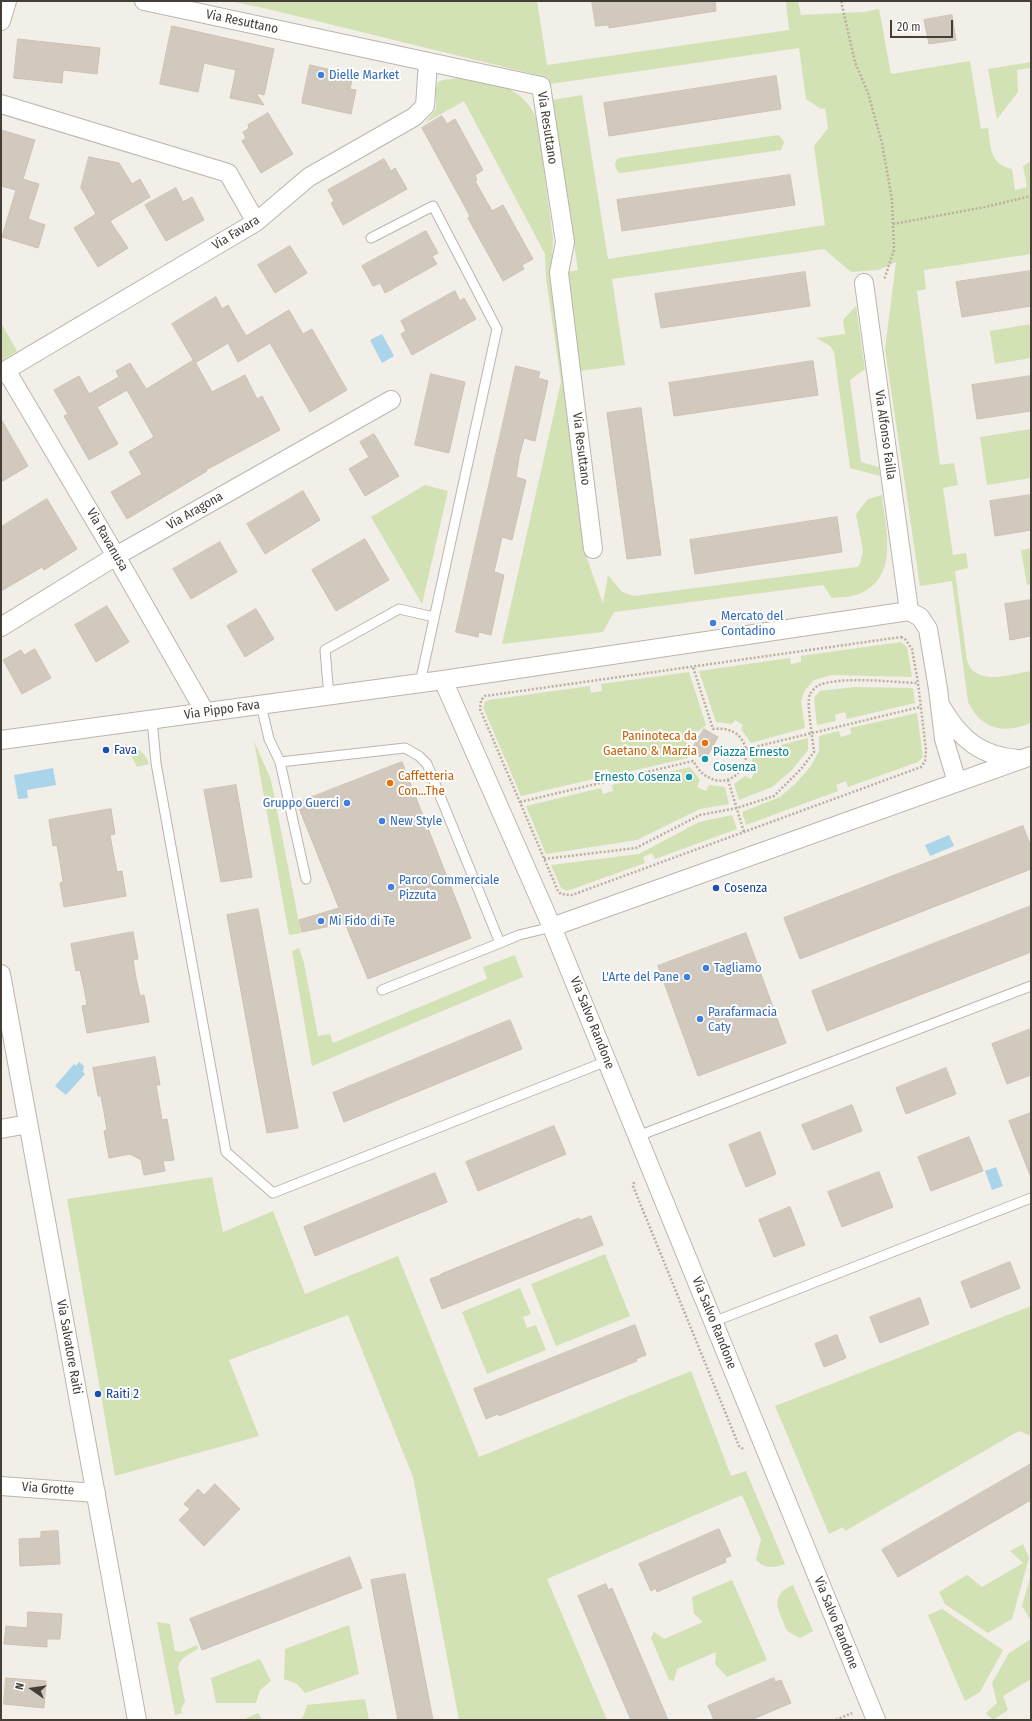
<!DOCTYPE html>
<html>
<head>
<meta charset="utf-8">
<style>
  body { margin:0 }
  #map { position:relative; width:1032px; height:1721px; overflow:hidden; background:#f2eee8; font-family:"Fira Sans Condensed",sans-serif }
  canvas { display:block }
  .frame { position:absolute; inset:0; border:2px solid #443e37; pointer-events:none }
  .north { position:absolute; left:12px; top:1669px; width:40px; height:40px; -webkit-text-stroke:3px #fff; paint-order:stroke; rotate:283deg; font-size:11px; font-weight:700; line-height:16px; text-align:center; color:#443e37 }
  .north::after { content:''; display:block; margin:auto; width:14px; height:18px; background:#443e37; clip-path:polygon(50% 0,100% 100%,50% 72%,0 100%) }
  .scale { position:absolute; left:890px; top:20px; width:63px; height:18px; box-sizing:border-box; border:2px solid #443e37; border-top:0; padding-left:5px; font-size:12px; line-height:14px; white-space:nowrap; color:#443e37; -webkit-text-stroke:3px #fff; paint-order:stroke }
</style>
</head>
<body>
<div id="map">
<canvas width="1032" height="1721"></canvas>
<div class="frame"></div>
<div class="north">N</div>
<div class="scale">20 m</div>
</div>
<script>
const context = document.querySelector('canvas').getContext('2d');
context.lineJoin = 'round';
function fillPath(path, color) { context.fillStyle = color; context.fill(path, 'evenodd'); }
function strokePath(path, color, width, dash) { context.strokeStyle = color; context.lineWidth = width; context.lineCap = dash ? 'butt' : 'round'; context.setLineDash(dash || []); context.stroke(path); }
function write(font, color, halo, rows, align = 'center') {
  context.font = font + ' "Fira Sans Condensed",sans-serif'; context.lineWidth = 4; context.setLineDash([]); context.textBaseline = 'middle'; context.strokeStyle = halo; context.fillStyle = color; for (const [text, x, y, turn = 0] of rows) {
    context.save(); context.translate(x, y); context.rotate((+turn || 0) * Math.PI / 180); context.textAlign = isNaN(turn) ? turn : align; if (halo) context.strokeText(text, 0, 0); context.fillText(text, 0, 0); context.restore();
  }
}
fillPath(new Path2D(`
  M229 1H537L547 65 789 30 786 1H798L801 15 864 12 879 9 891 74 970 61 981 129 988 128C991 147 989 164 1012 169L1015 190 1027 187 1023 166 1031 161V254L924 270 926 289 917 291 940 465 954 463 958 485 943 488 953 555 966 553 968 568 955 571 967 661C976 687 1011 674 1031 671V723C1003 734 982 730 968 702L952 581 920 586 885 349 896 262 878 270 851 272 824 249 612 279 625 365 580 371 567 272 578 270 552 100 582 95 608 259 825 225 814 146 828 128 825 108 821 109 806 99 799 48 550 84 549 78 268 9Z
  M1031 62V68L1017 70 1018 92 997 119 988 69Z
  M458 78C493 80 526 87 538 123L553 239 551 278 586 555 603 604 608 575 622 592 634 596 857 567 860 564 863 551 856 514 868 499 882 495C885 526 899 572 865 591 856 597 843 597 832 598L823 585 614 612 603 632 502 644 561 382 546 278 545 254 464 101 425 123 436 109V88L438 82 443 80Z
  M779 135 784 142 781 150 621 173 618 172 615 166 616 160 619 158Z
  M856 306 865 369 850 380 861 462 879 467 880 476 850 468 834 352 830 346 816 338 845 334 843 320Z
  M1 323 17 351 1 361Z
  M1031 324V358L995 364 990 331Z
  M1031 429V478L987 485 980 437Z
  M425 485 448 491 422 604 371 517Z
  M1031 548V584L1027 585 1021 550Z
  M901 642 907 647 912 677 832 675 814 680 805 690 801 701 805 728 751 743 741 729 743 725 735 720 732 724 716 722 699 671 790 658 791 664 801 662V656Z
  M689 672 706 725 694 735 688 731 683 740 690 744 688 758 610 776 608 769 597 772 598 778 521 796 483 707 485 702 489 700 590 686 591 693 602 691 601 684Z
  M855 687 913 688 915 703 847 719 845 712 835 715 836 721 817 725 814 698 820 691Z
  M917 713 923 757 918 762 848 787 846 781 836 785 838 791 746 825 742 812 780 797 796 783 811 766 819 751V736L839 731 841 737 851 734 850 728Z
  M808 738V750L792 770 772 787 739 800 734 784 745 776 751 779 756 770 751 767 753 752Z
  M254 741 271 780 301 933 289 935Z
  M125 744C137 747 145 752 149 764L137 767 132 757 128 754Z
  M690 767 700 780 697 787 706 791 709 785 725 787 729 804 700 809 637 840 546 854 526 806 601 788 603 794 613 791 612 785Z
  M732 815 737 829 655 859 652 853 643 857 645 863 567 891 561 888 551 865 639 854 699 822Z
  M299 948 304 963 318 1036 330 1034 333 1043 487 979 483 967 515 955 523 977 312 1066 292 951Z
  M212 1177 223 1232 273 1211 305 1294 398 1256 479 1457 691 1371 731 1476 746 1471 785 1564C773 1568 765 1569 756 1560L761 1539 742 1495 547 1579 607 1720H459L413 1477 348 1315 229 1360 259 1436 115 1476 67 1199Z
  M605 1254 630 1316 556 1346 531 1284Z
  M520 1288 531 1314 523 1317 527 1328 536 1325 546 1350 487 1374 462 1312Z
  M1031 1306V1436L1019 1431 845 1531 843 1527 829 1534 775 1406Z
  M1023 1544 1029 1558 1012 1619 988 1633 945 1604 939 1592 967 1575 982 1587 1023 1563 1010 1551Z
  M1031 1574V1621L1022 1606Z
  M732 1580 767 1660 727 1677 715 1664 716 1652 677 1669 674 1681 669 1680 651 1638 654 1632 664 1639 703 1622 694 1614 692 1597Z
  M793 1585 813 1631 800 1638C797 1636 792 1634 789 1632 786 1630 784 1624 783 1621 775 1605 774 1592 793 1585Z
  M942 1609 1003 1650 980 1692 965 1701 928 1615Z
  M157 1622 170 1624 175 1651 181 1652 197 1645 198 1649C189 1654 181 1657 178 1667L185 1702 181 1708 182 1713 175 1715Z
  M349 1625 359 1674 305 1693 297 1684 284 1679 285 1649Z
  M1031 1639V1679L1003 1696 1008 1710 993 1720 986 1713 997 1703 992 1683 1009 1653Z
  M260 1659 271 1681 260 1690 256 1703H216L211 1678Z
  M365 1699 369 1720H301L304 1715 307 1705Z
  M258 1713 262 1720H242Z`), '#d2e2b4');
fillPath(new Path2D(`
  M382 334 394 356 382 363 370 340Z
  M53 768 56 785 27 790 28 798 18 799 14 775Z
  M949 835 954 846 930 856 925 845Z
  M79 1062 84 1066 83 1072 85 1074 66 1095 55 1086 74 1064 76 1066Z
  M996 1167 1003 1186 992 1190 985 1171Z`), '#aad4e9');
const building = new Path2D(`
  M592 1H715L716 11 609 28V25L596 26Z
  M952 15 956 40 929 44 924 20Z
  M172 26 274 49 264 95 256 93 264 105 230 98 236 70 204 63 198 92 160 84Z
  M18 39 100 48 97 74 63 70 62 83 14 78Z
  M310 65 353 75 350 89 356 90 351 114 302 103Z
  M776 76 781 109 609 136 604 103Z
  M268 113 293 154 261 173 242 141 246 138 243 132 249 128 248 125Z
  M442 116 447 124 455 119 483 170 475 175 477 180 475 181 492 211 503 205 533 259 522 265 524 269 503 281 468 218 470 216 422 128Z
  M1 130 35 140 23 179 39 184 28 219 45 225 38 248 2 237 16 190 1 186Z
  M89 157 119 163 132 184 140 179 150 197 110 221 128 248 98 267 74 228 96 214 81 188Z
  M384 159 391 171 395 168 407 189 343 225 331 203 334 201 328 190Z
  M790 175 795 205 622 231 617 200Z
  M176 188 183 202 192 197 204 220 166 241 145 205Z
  M426 231 438 253 432 256 437 264 385 293 380 283 373 286 362 266Z
  M290 246 307 273 275 293 258 265Z
  M1031 271V306L962 317 956 282Z
  M805 272 810 306 661 328 655 294Z
  M455 291 460 301 464 298 476 319 412 355 401 334 406 331 401 321Z
  M216 297 222 309 228 305 246 336 289 310 303 334 312 329 347 390 310 412 270 343 238 362 228 343 195 363 172 324Z
  M194 360 212 392 245 375 257 399 262 396 280 430 206 470 207 471 127 519 111 492 142 474 129 452 154 437 127 390 97 407 118 444 89 460 64 416 68 414 54 390 79 376 89 394 119 377 116 371 130 363 146 389Z
  M813 361 818 395 674 416 669 383Z
  M516 366 540 372 538 378 548 381 535 441 524 438 519 457 516 477 526 480 512 540 502 537 494 572 504 575 491 635 479 632 478 637 456 632Z
  M431 374 465 382 449 453 415 445Z
  M1031 376V411L977 419 972 385Z
  M641 408 661 555 627 559 607 413Z
  M1 419 28 466 1 482Z
  M374 434 399 476 365 496 349 469 369 457 360 442Z
  M303 491 320 520 265 554 247 524Z
  M1031 495V530L995 536 990 501Z
  M47 499 77 549 44 570 42 567 1 591V527Z
  M837 517 842 552 695 574 690 540Z
  M365 539 389 580 336 611 312 570Z
  M220 542 237 572 191 599 173 569Z
  M1031 600V636L1010 640 1005 604Z
  M107 606 129 642 96 662 75 625Z
  M256 609 274 639 245 657 227 626Z
  M35 649 51 678 22 694 3 660 21 650 24 655Z
  M704 729 718 737 705 760 691 751Z
  M402 762 471 938 368 979 345 923 302 932 299 920 339 908 297 803Z
  M236 785 252 877 221 882 204 790Z
  M111 809 115 834 110 835 113 852 117 872 122 871 126 896 64 907 60 883 63 882 60 862 57 845 53 846 49 820Z
  M1023 826 1031 847V869L800 959 784 918Z
  M1031 906V952L827 1031 812 991Z
  M258 909 298 1128 267 1133 227 915Z
  M133 932 138 959 133 960 136 978 140 996 144 995 149 1022 87 1033 82 1006 87 1005 84 988 80 970 76 971 71 944Z
  M746 933 786 1043 698 1076 658 966Z
  M510 1020 522 1049 344 1122 333 1093Z
  M1031 1029V1075L1007 1084 992 1044Z
  M155 1057 160 1085H156L159 1102 162 1120 167 1119 174 1160 163 1161 165 1171 144 1175 141 1160 130 1154 109 1158 104 1131 107 1130 104 1112 101 1096H98L93 1068Z
  M946 1068 956 1094 906 1114 896 1088Z
  M852 1105 862 1131 813 1150 802 1125Z
  M1031 1113V1175H1030L1009 1121Z
  M554 1126 566 1154 478 1191 466 1162Z
  M760 1132 776 1174 746 1187 729 1145Z
  M969 1137 983 1171 931 1191 918 1157Z
  M879 1172 893 1207 842 1227 828 1192Z
  M435 1173 447 1202 315 1256 304 1227Z
  M790 1207 805 1245 774 1257 759 1220Z
  M591 1216 603 1245 442 1309 430 1279 441 1275V1274L579 1218 580 1220Z
  M1010 1262 1020 1288 971 1308 961 1282Z
  M920 1298 929 1324 880 1343 870 1317Z
  M635 1325 646 1355 636 1359 637 1361 499 1416 498 1414 486 1419 474 1389Z
  M837 1335 846 1358 824 1367 815 1344Z
  M1031 1464V1500L898 1577 882 1550Z
  M215 1484 240 1509 204 1546 179 1520 190 1509 184 1504 198 1489 204 1495Z
  M719 1529 731 1556 725 1558 726 1562 657 1592 656 1588 651 1591 639 1564Z
  M58 1531 60 1564 20 1566 19 1539 41 1538V1532Z
  M350 1557 362 1588 202 1650 190 1619Z
  M405 1574 421 1658 433 1720H398L379 1623 371 1580Z
  M606 1584 608 1590 612 1588 668 1720H631L578 1596Z
  M28 1612 62 1614 60 1639H47V1647L4 1644 6 1626 27 1628Z
  M6 1678 46 1681 44 1708 4 1704Z
  M774 1678 775 1682 781 1680 791 1703 751 1720H714L708 1706Z`);
fillPath(building, '#d2c9be');
strokePath(building, '#ccc0b2', 1);
const lane = new Path2D(`
  M371 238 433 206 497 329 420 683
  M329 696 325 650 399 609 434 617
  M261 705 269 739 280 762 405 748 419 756 427 764 500 943 519 935 552 927
  M152 719 156 763 226 1152 273 1193 607 1061
  M280 762 306 879
  M382 990 500 943
  M638 1136 1031 986
  M713 1322 1031 1198`);
const street = new Path2D(`
  M144 1 541 86 565 242 559 273 593 549
  M1 21 7 1
  M1 104 228 173 256 222
  M864 283 909 611
  M6 370 116 556 205 712
  M1 373 256 222 309 177 414 117 425 106 428 62
  M1 627 116 556 391 400
  M443 680 552 927 876 1720
  M942 708C961 740 981 756 1018 759
  M1 740 443 680 909 611 920 617 928 629 938 689 944 739 957 782
  M552 927 1031 756
  M1 974 137 1720
  M1 1129 28 1124
  M1 1486 96 1493`);
strokePath(lane, '#bcb5ab', 11);
strokePath(street, '#bcb5ab', 20);
strokePath(new Path2D(`
  M841 1 855 62 868 93 882 143 892 200 894 250 884 280
  M893 224 985 207 1031 196
  M901 637 905 639 912 649 918 683 926 750 925 761 921 767 572 895 561 894 558 891 480 709 481 700 485 696Z
  M746 749 920 707
  M728 780 744 832
  M520 802 693 761C697 767 701 774 708 777 733 792 759 758 739 736 732 729 722 728 713 729L693 667
  M544 859 636 848 700 815 737 808 774 796 801 769 814 752C813 739 806 703 810 694 812 691 816 686 819 685 843 676 890 682 917 683
  M634 1182 633 1186 739 1446 743 1449
  M836 1720 852 1713`), '#bdaf9e', 2.5, [2, 2]);
strokePath(lane, '#fff', 9);
strokePath(street, '#fff', 18);
for (const [x, y, r, color] of [
  [321,75,4,"#3f7fe0"],
  [713,623,4,"#3f7fe0"],
  [705,743,4,"#e8710a"],
  [106,750,4,"#1a4fb4"],
  [705,759,4,"#0f9aa8"],
  [689,777,4,"#0f9aa8"],
  [390,783,4,"#e8710a"],
  [347,803,4,"#3f7fe0"],
  [382,821,4,"#3f7fe0"],
  [391,887,4,"#3f7fe0"],
  [716,888,4,"#1a4fb4"],
  [321,921,4,"#3f7fe0"],
  [706,968,4,"#3f7fe0"],
  [687,977,4,"#3f7fe0"],
  [700,1019,4,"#3f7fe0"],
  [98,1394,4,"#1a4fb4"]
]) { const dot = new Path2D(); dot.arc(x, y, r, 0, 2 * Math.PI); context.fillStyle = color; context.fill(dot); strokePath(dot, '#fff', 1.5); }
write('13px', '#443e37', '#fff', [
  ["Via Resuttano",242,22,12],
  ["Via Resuttano",547,128,81],
  ["Via Favara",236,233,-32],
  ["Via Alfonso Failla",885,435,82],
  ["Via Resuttano",581,449,83],
  ["Via Aragona",195,511,-30],
  ["Via Ravanusa",107,540,60],
  ["Via Pippo Fava",222,710,-8],
  ["Via Salvo Randone",592,1023,68],
  ["Via Salvo Randone",714,1323,68],
  ["Via Salvatore Raiti",69,1347,80],
  ["Via Grotte",48,1489,4],
  ["Via Salvo Randone",836,1623,68]
]);
write('13px', '#366cbe', '#fff', [
  ["Dielle Market",329,75],
  ["Mercato del",721,616],
  ["Contadino",721,631],
  ["Gruppo Guerci",339,803,"right"],
  ["New Style",390,821],
  ["Parco Commerciale",399,880],
  ["Pizzuta",399,895],
  ["Mi Fido di Te",329,921],
  ["Tagliamo",714,968],
  ["L'Arte del Pane",679,977,"right"],
  ["Parafarmacia",708,1012],
  ["Caty",708,1027]
], 'left');
write('13px', '#c56008', '#fff', [
  ["Paninoteca da",697,736],
  ["Gaetano & Marzia",697,751],
  ["Caffetteria",398,776,"left"],
  ["Con...The",398,791,"left"]
], 'right');
write('13px', '#164399', '#fff', [
  ["Fava",114,750],
  ["Cosenza",724,888],
  ["Raiti 2",106,1394]
], 'left');
write('13px', '#0d838f', '#fff', [
  ["Piazza Ernesto",713,752],
  ["Cosenza",713,767],
  ["Ernesto Cosenza",681,777,"right"]
], 'left');
</script>
</body>
</html>
